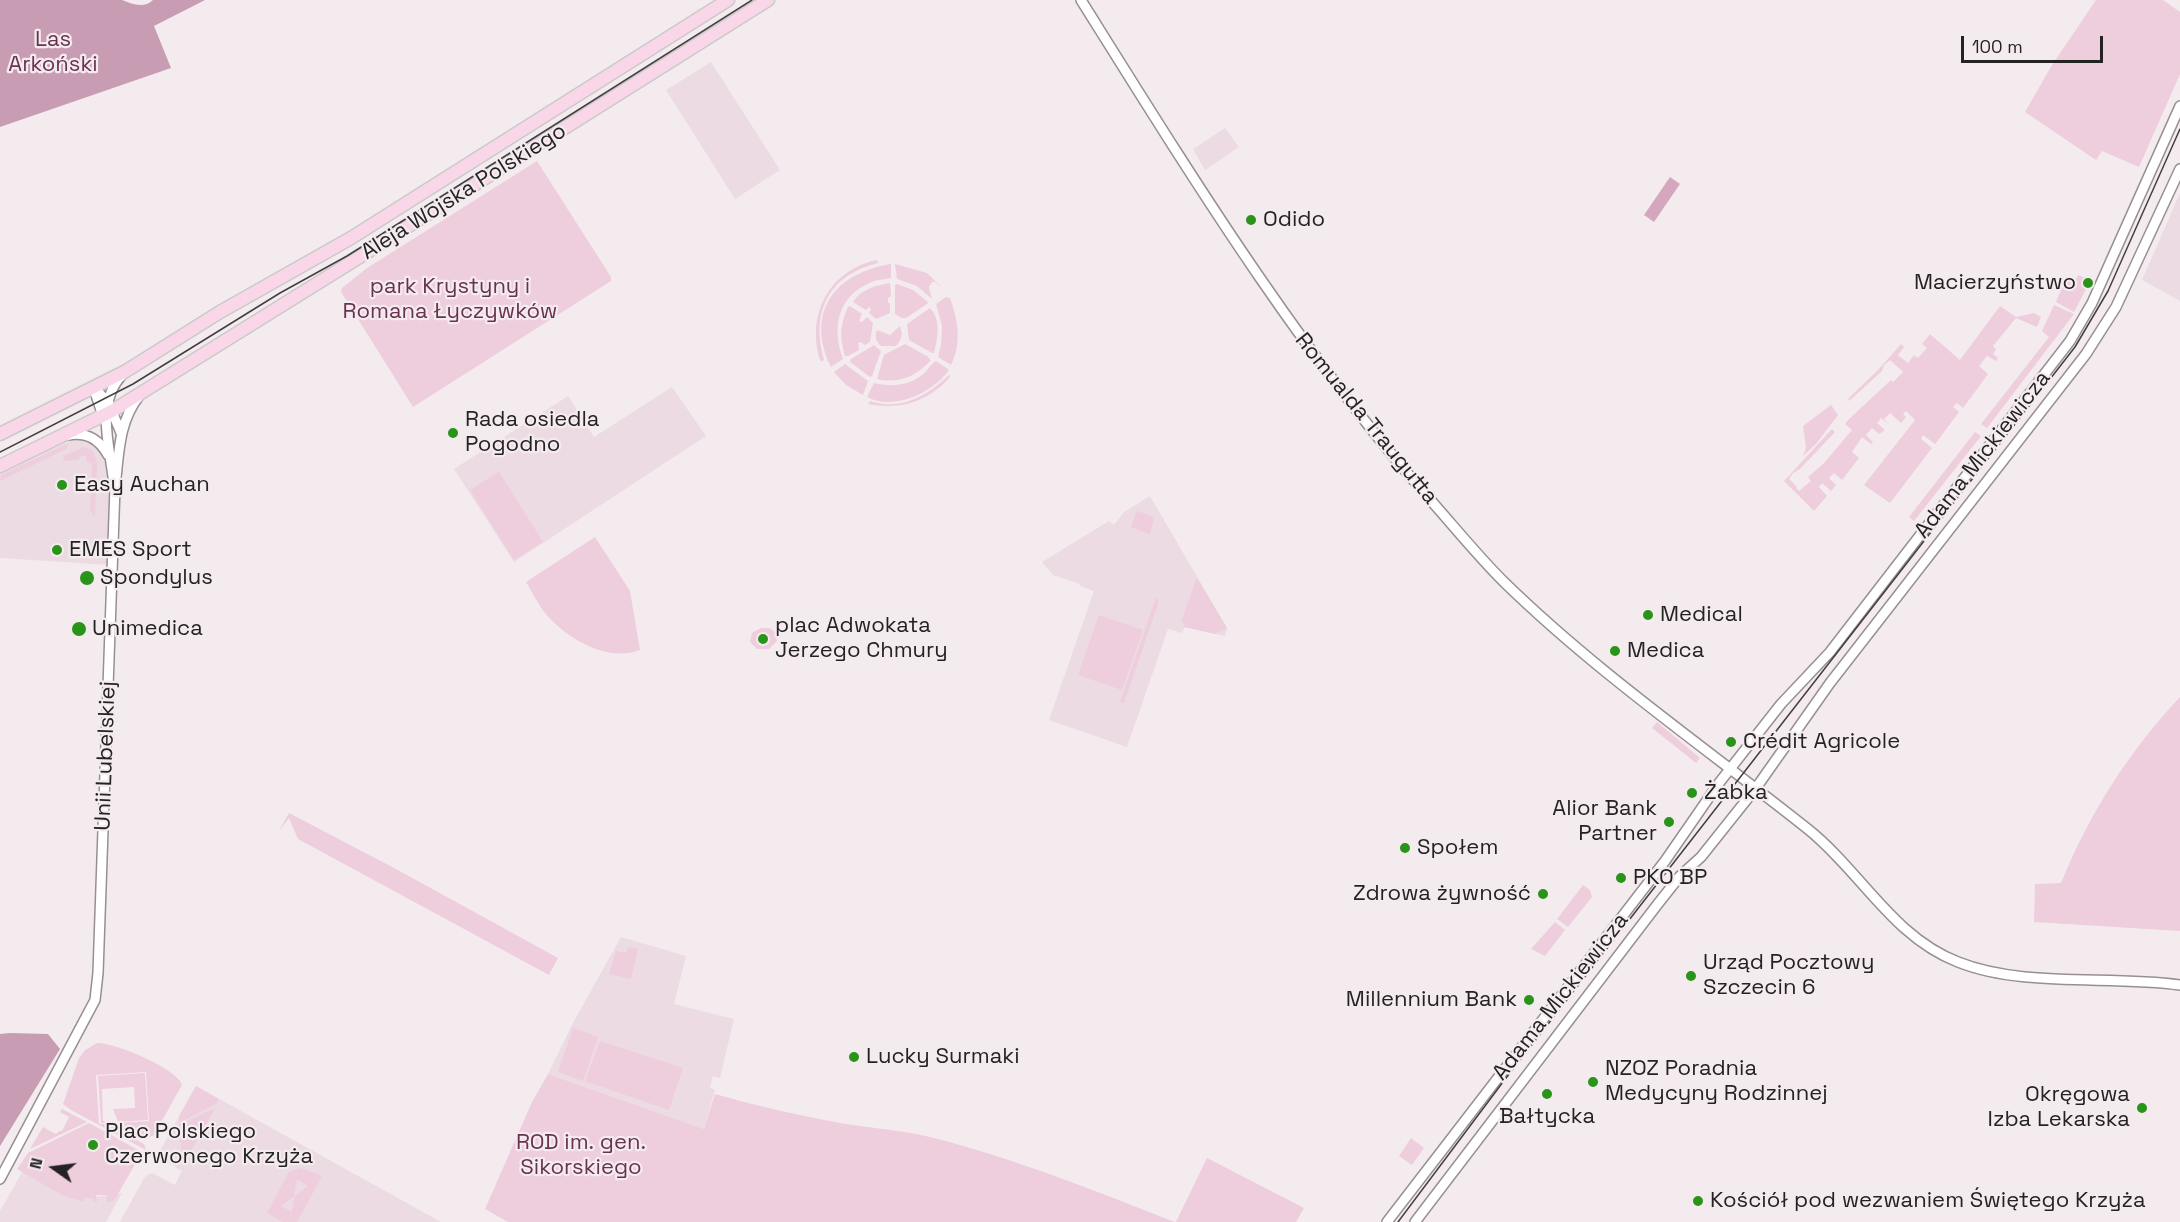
<!DOCTYPE html>
<html>
<head>
<meta charset="utf-8">
<style>
  body { margin:0 }
  #map { position:relative; width:2180px; height:1222px; overflow:hidden; background:#f4ebef; font-family:"Space Grotesk",sans-serif }
  canvas { display:block }
  .north { position:absolute; left:24px; top:1138px; width:60px; height:60px; -webkit-text-stroke:4px #f4ebef; paint-order:stroke; rotate:284deg; font-size:16px; font-weight:700; line-height:24px; text-align:center; color:#252224 }
  .north::after { content:''; display:block; margin:auto; width:21px; height:27px; background:#252224; clip-path:polygon(50% 0,100% 100%,50% 72%,0 100%) }
  .scale { position:absolute; left:1961px; top:36px; width:142px; height:27px; box-sizing:border-box; border:3px solid #252224; border-top:0; padding-left:8px; font-size:18px; line-height:21px; white-space:nowrap; color:#252224; -webkit-text-stroke:4px #f4ebef; paint-order:stroke }
</style>
</head>
<body>
<div id="map">
<canvas width="2180" height="1222"></canvas>
<div class="north">N</div>
<div class="scale">100 m</div>
</div>
<script>
const context = document.querySelector('canvas').getContext('2d');
context.lineJoin = 'round';
function fillPath(path, color) { context.fillStyle = color; context.fill(path, 'evenodd'); }
function strokePath(path, color, width, dash) { context.strokeStyle = color; context.lineWidth = width; context.lineCap = dash ? 'butt' : 'round'; context.setLineDash(dash || []); context.stroke(path); }
function write(font, color, halo, rows, align = 'center') {
  context.font = font + ' "Space Grotesk",sans-serif'; context.lineWidth = 4.5; context.setLineDash([]); context.textBaseline = 'middle'; context.strokeStyle = halo; context.fillStyle = color; for (const [text, x, y, turn = 0] of rows) {
    context.save(); context.translate(x, y); context.rotate((+turn || 0) * Math.PI / 180); context.textAlign = isNaN(turn) ? turn : align; if (halo) context.strokeText(text, 0, 0); context.fillText(text, 0, 0); context.restore();
  }
}
fillPath(new Path2D(`
  M711 62 780 170 735 199 666 90Z
  M1225 128 1239 147 1205 170 1193 149Z
  M2180 193V301L2142 280Z
  M672 387 706 436 514 562 454 469 568 396 594 437Z
  M68 437 94 441 109 464 111 484V565L0 558V470Z
  M1150 496 1227 628 1225 636 1185 627 1182 633 1168 629 1127 747 1049 720 1094 591 1080 586V584L1053 575 1042 562 1109 521 1114 525 1124 512Z
  M621 937 686 956 674 1004 734 1019 720 1078 713 1076 710 1088 715 1090 704 1129 548 1074 573 1023Z
  M196 1086 441 1222H120L144 1178 149 1174 152 1173 175 1185 182 1171 161 1158V1149Z
  M25 1167 82 1199 122 1193 106 1222H0V1211Z`), '#ecdbe3');
fillPath(new Path2D(`
  M2096 0H2163L2180 12V74L2139 167 2102 151 2096 160 2025 112 2052 65Z
  M537 161 611 277V281L413 407 341 292 342 288 367 268Z
  M877 260 878 263C828 275 810 313 824 360L821 362C805 316 829 270 877 260Z
  M891 264V278C884 280 878 279 872 282 838 295 831 327 843 359L831 367C805 313 834 273 891 264Z
  M895 264 927 273 944 290 935 282H932L929 287 932 299 917 286 897 279Z
  M2078 275 2091 280 2074 312 2056 302 2066 278 2075 282Z
  M890 283 891 296 888 298V302L890 304V313L876 319 869 313 871 309 869 307 866 310 853 302C860 290 876 285 890 283Z
  M897 284 913 290 928 302 927 304 906 318H902L895 314V285Z
  M946 297 950 298C958 320 962 343 951 365L938 357 941 345 942 326 936 304Z
  M2054 305 2074 314 1987 428 1981 424 2049 337 2042 331Z
  M850 306 862 314 859 321 862 322 867 317 873 323 870 342 865 345 861 342 858 343 859 350 848 356H845C839 337 840 325 848 307Z
  M2000 306 2016 317 2034 313 2041 317 2037 327 2016 318 1993 346 1996 349 1993 354 1998 358 1996 361 1987 356 1979 366 1988 374 1963 408 1957 403 1953 407 1959 412 1935 444 1923 435 1921 439 1932 448 1890 503 1864 485 1915 420 1906 411 1903 414 1906 417 1901 423 1890 413 1884 419 1890 425 1881 418 1877 423 1885 430 1879 434 1872 428 1866 435 1873 442 1871 444 1862 437 1852 452 1859 458 1842 480 1834 473 1829 478 1836 485 1831 491 1822 483 1819 487 1827 496 1814 511 1784 481 1832 429 1835 432 1800 469 1793 473 1789 479 1797 487 1796 488 1799 491 1811 481 1808 477 1824 463 1852 430 1845 424 1849 419 1891 380 1893 382 1903 372 1890 360 1884 365 1882 371 1849 401 1848 399 1879 369 1901 344 1904 347 1898 355 1908 363 1914 355 1918 358 1927 348 1922 344 1930 334 1960 360Z
  M930 308C941 319 938 338 934 353H932L909 340 907 324Z
  M900 326C903 335 902 339 896 346H881C876 341 874 337 877 330L890 335Z
  M905 344 927 356 930 359V361C916 377 897 384 877 379L884 355Z
  M874 345 881 351 872 376 870 377 850 362 851 359Z
  M936 361 949 370C933 393 893 411 867 397L874 383C891 387 908 386 922 375 927 371 930 365 936 361Z
  M845 364 868 381 863 395 846 385 834 372Z
  M949 375 950 377C928 402 901 410 868 404L870 401C901 411 927 396 949 375Z
  M1831 405 1838 415 1816 444 1803 456 1806 448 1803 426Z
  M1975 432 1981 436 1914 521 1909 517Z
  M69 443 66 449 0 481 1 475Z
  M84 447 93 451 97 462 95 517 90 510 92 464 86 461V456H80L79 460 63 461 64 456Z
  M499 472 543 542 514 560 470 490Z
  M1137 511 1154 517 1150 534 1131 527Z
  M595 537 630 591 640 650C607 663 566 638 545 613 538 604 532 592 526 582Z
  M1197 578 1227 628 1215 634 1184 627 1185 624 1181 622Z
  M1156 598 1158 599V604L1124 703 1120 702Z
  M1099 615 1143 630 1122 690 1078 675Z
  M761 628H770L776 633 777 641 769 649H757L750 642 752 633Z
  M2180 697V931L2034 922 2035 884 2061 883C2089 814 2129 751 2180 697Z
  M1657 722 1700 758 1696 763 1652 728Z
  M289 813 396 869 558 958 549 975 298 839 289 818 279 831Z
  M1583 885 1590 890 1592 897 1568 927 1557 919Z
  M1555 922 1565 930 1545 956 1531 949Z
  M628 947 638 949 631 979 609 974 616 951 626 953Z
  M573 1028 598 1037 583 1081 558 1072Z
  M600 1041 683 1068 669 1110 585 1081Z
  M97 1043C114 1042 178 1069 182 1085L154 1135 147 1138 120 1123 149 1121 146 1072 96 1075 99 1124H109L144 1144 146 1150 71 1110 63 1104 79 1058 85 1050Z
  M145 1073 148 1120 118 1122 113 1109 135 1108 134 1087 102 1089 103 1121 107 1123H101L98 1076Z
  M548 1074 704 1129 715 1094C756 1106 798 1115 840 1123 869 1128 900 1130 930 1137 1014 1158 1095 1191 1175 1222H508L485 1209 532 1102Z
  M196 1086 219 1099 216 1104 179 1123V1116Z
  M215 1108 184 1163 183 1165 179 1125Z
  M62 1109 87 1122 30 1149 43 1127 56 1134 59 1131H62L69 1117 60 1112Z
  M89 1123 142 1152 114 1201 107 1202V1195H96L97 1202H93V1198H85L84 1202 62 1195 17 1169 28 1153Z
  M1411 1138 1424 1148 1412 1165 1399 1156Z
  M1207 1158 1304 1208 1296 1222H1176Z
  M301 1168 322 1176 297 1222H283L267 1213 289 1172ZM297 1179 308 1186 294 1197 292 1212 281 1206 294 1196Z`), '#eecddd');
fillPath(new Path2D(`
  M0 0H122C132 4 144 9 153 0H205L154 26 171 68 0 127Z
  M10 1033 48 1034 60 1049 0 1146V1034Z`), '#c89cb3');
fillPath(new Path2D(`
  M1670 177 1680 184 1654 222 1644 215Z`), '#d4a7be');
const minor = new Path2D(`
  M1081 0C1192 177 1301 355 1441 512 1461 535 1481 559 1503 581 1597 673 1706 748 1809 830 1861 872 1893 937 1958 962 2023 988 2110 975 2180 985
  M93 387 108 402 121 433
  M94 389 104 419
  M68 435C87 432 99 439 108 455
  M113 477C109 443 96 403 122 375
  M0 1179 95 1000 98 973 115 487C119 455 118 423 139 396
  M1387 1222 1665 861 1719 783 1781 704 1830 652 2070 341 2092 303 2180 106
  M1415 1222 1657 905 1680 876 1701 857 1756 788 1830 683 2086 354 2116 307 2180 169`);
const major = new Path2D(`
  M0 434 126 371 220 312 351 238 728 0
  M0 466 112 411 358 258 768 0`);
strokePath(minor, '#978f93', 12);
strokePath(major, '#cbcaca', 15);
strokePath(minor, '#fff', 9);
strokePath(major, '#f9d7e8', 12);
strokePath(new Path2D(`
  M0 452 133 384 280 293 347 256 752 0
  M1398 1222 1503 1082 2075 347 2108 291 2180 129`), '#423e41', 1.5);
for (const [x, y, r, color] of [
  [1251,220,6,"#29931a"],
  [2088,283,6,"#29931a"],
  [453,433,6,"#29931a"],
  [62,485,6,"#29931a"],
  [57,550,6,"#29931a"],
  [87,578,8,"#29931a"],
  [1648,615,6,"#29931a"],
  [79,629,8,"#29931a"],
  [763,639,6,"#29931a"],
  [1615,651,6,"#29931a"],
  [1731,742,6,"#29931a"],
  [1692,793,6,"#29931a"],
  [1669,822,6,"#29931a"],
  [1405,848,6,"#29931a"],
  [1621,878,6,"#29931a"],
  [1543,894,6,"#29931a"],
  [1691,976,6,"#29931a"],
  [1529,1000,6,"#29931a"],
  [854,1057,6,"#29931a"],
  [1593,1082,6,"#29931a"],
  [1547,1094,6,"#29931a"],
  [2142,1108,6,"#29931a"],
  [93,1145,6,"#29931a"],
  [1698,1201,6,"#29931a"]
]) { const dot = new Path2D(); dot.arc(x, y, r, 0, 2 * Math.PI); context.fillStyle = color; context.fill(dot); strokePath(dot, '#f4ebef', 2); }
write('22px', '#6a3252', '#f4ebef', [
  ["Las",53,40],
  ["Arkoński",53,65],
  ["park Krystyny i",450,287],
  ["Romana Łyczywków",450,312],
  ["ROD im. gen.",581,1143],
  ["Sikorskiego",581,1168]
]);
write('22px', '#252224', '#f4ebef', [
  ["Aleja Wojska Polskiego",464,192,-32],
  ["Romualda Traugutta",1366,419,51],
  ["Adama Mickiewicza",1983,455,-52],
  ["Unii Lubelskiej",106,756,-88],
  ["Adama Mickiewicza",1561,997,-52]
]);
write('22px', '#252224', '#f4ebef', [
  ["Odido",1263,220],
  ["Macierzyństwo",2076,283,"right"],
  ["Rada osiedla",465,420],
  ["Pogodno",465,445],
  ["Easy Auchan",74,485],
  ["EMES Sport",69,550],
  ["Spondylus",100,578],
  ["Medical",1660,615],
  ["plac Adwokata",775,626],
  ["Jerzego Chmury",775,651],
  ["Unimedica",92,629],
  ["Medica",1627,651],
  ["Crédit Agricole",1743,742],
  ["Żabka",1704,793],
  ["Alior Bank",1657,809,"right"],
  ["Partner",1657,834,"right"],
  ["Społem",1417,848],
  ["PKO BP",1633,878],
  ["Zdrowa żywność",1531,894,"right"],
  ["Urząd Pocztowy",1703,963],
  ["Szczecin 6",1703,988],
  ["Millennium Bank",1517,1000,"right"],
  ["Lucky Surmaki",866,1057],
  ["NZOZ Poradnia",1605,1069],
  ["Medycyny Rodzinnej",1605,1094],
  ["Okręgowa",2130,1095,"right"],
  ["Izba Lekarska",2130,1120,"right"],
  ["Bałtycka",1547,1117,"center"],
  ["Plac Polskiego",105,1132],
  ["Czerwonego Krzyża",105,1157],
  ["Kościół pod wezwaniem Świętego Krzyża",1710,1201]
], 'left');
</script>
</body>
</html>
